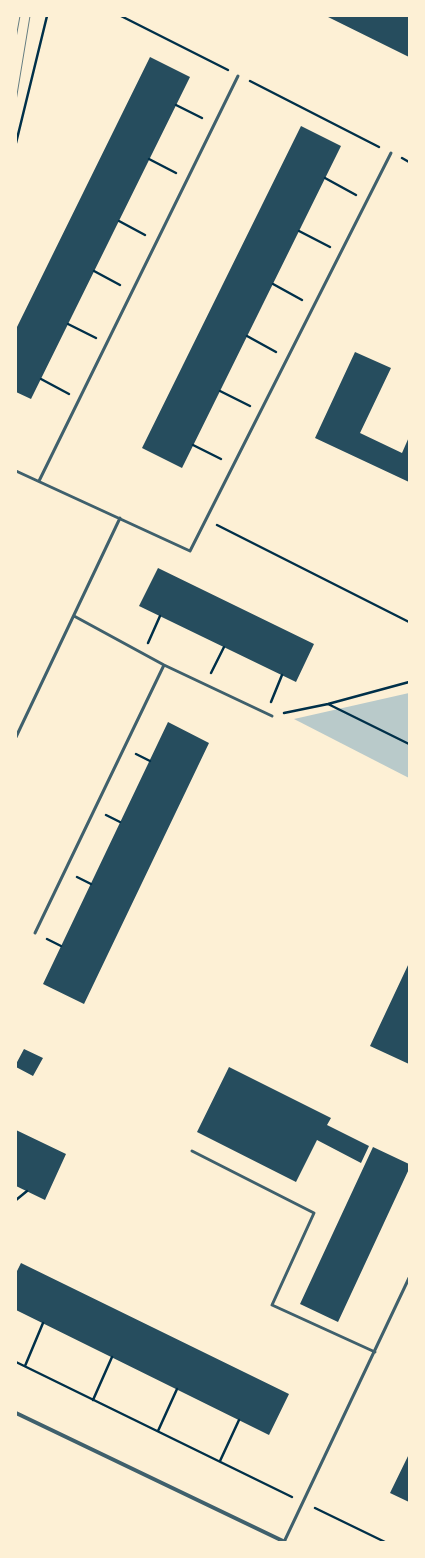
<!DOCTYPE html>
<html>
<head>
<meta charset="utf-8">
<style>
  body { margin:0 }
  #map { position:relative; width:425px; height:1558px; overflow:hidden; background:#fdf0d5; font-family:"Roboto Serif",serif }
  canvas { display:block }
  .frame { position:absolute; inset:0; border:17px solid #fdf0d5; pointer-events:none }
</style>
</head>
<body>
<div id="map">
<canvas width="425" height="1558"></canvas>
<div class="frame"></div>
</div>
<script>
const context = document.querySelector('canvas').getContext('2d');
context.lineJoin = 'round';
function fillPath(path, color) { context.fillStyle = color; context.fill(path, 'evenodd'); }
function strokePath(path, color, width, dash) { context.strokeStyle = color; context.lineWidth = width; context.lineCap = dash ? 'butt' : 'round'; context.setLineDash(dash || []); context.stroke(path); }
fillPath(new Path2D(`
  M409 693V778L294 719Z`), '#b9caca');
fillPath(new Path2D(`
  M326 16H409V57Z
  M150 57 190 77 31 399 16 392V329Z
  M301 126 341 146 182 468 142 448Z
  M355 352 391 368 360 433 402 453 409 437V482L315 438Z
  M158 568 314 644 296 682 139 606Z
  M168 722 209 743 84 1004 43 984Z
  M409 963V1064L370 1046Z
  M24 1049 43 1058 33 1076 16 1067V1064Z
  M229 1067 331 1118 327 1125 369 1146 361 1163 317 1140 296 1182 197 1132Z
  M16 1130 66 1154 45 1200 16 1186Z
  M373 1147 409 1164V1169L338 1322 300 1304Z
  M21 1263 289 1394 269 1435 16 1310V1273Z
  M409 1454V1502L390 1493Z`), '#264d5e');
strokePath(new Path2D(`
  M121 16 228 70
  M250 81 379 147
  M176 105 202 118
  M16 143 47 16
  M402 158 409 162
  M149 159 176 173
  M325 178 356 195
  M119 221 145 235
  M299 231 330 247
  M94 271 120 285
  M273 284 302 300
  M68 324 96 338
  M247 336 276 352
  M41 379 69 394
  M220 391 250 406
  M193 445 221 459
  M217 525 409 622
  M148 643 160 616
  M211 673 224 647
  M271 702 282 675
  M328 704 409 744
  M284 713 328 704 409 682
  M136 754 150 761
  M106 815 120 822
  M77 877 91 884
  M47 939 61 946
  M16 1200 27 1191
  M16 1362 292 1497
  M25 1366 43 1323
  M93 1400 112 1357
  M158 1431 177 1389
  M220 1461 239 1420
  M315 1508 385 1542`), '#003049', 2.5);
strokePath(new Path2D(`
  M16 471 190 551 391 153
  M39 481 238 76
  M74 616 164 665 272 716
  M16 737 120 518
  M35 933 164 665
  M192 1151 314 1213 272 1305 375 1352
  M284 1542 409 1278`), '#3f606c', 3);
strokePath(new Path2D(`
  M16 1413 285 1542`), '#3f606c', 4);
strokePath(new Path2D(`
  M16 38 20 16
  M16 101 30 16`), '#657d81', 1);
</script>
</body>
</html>
